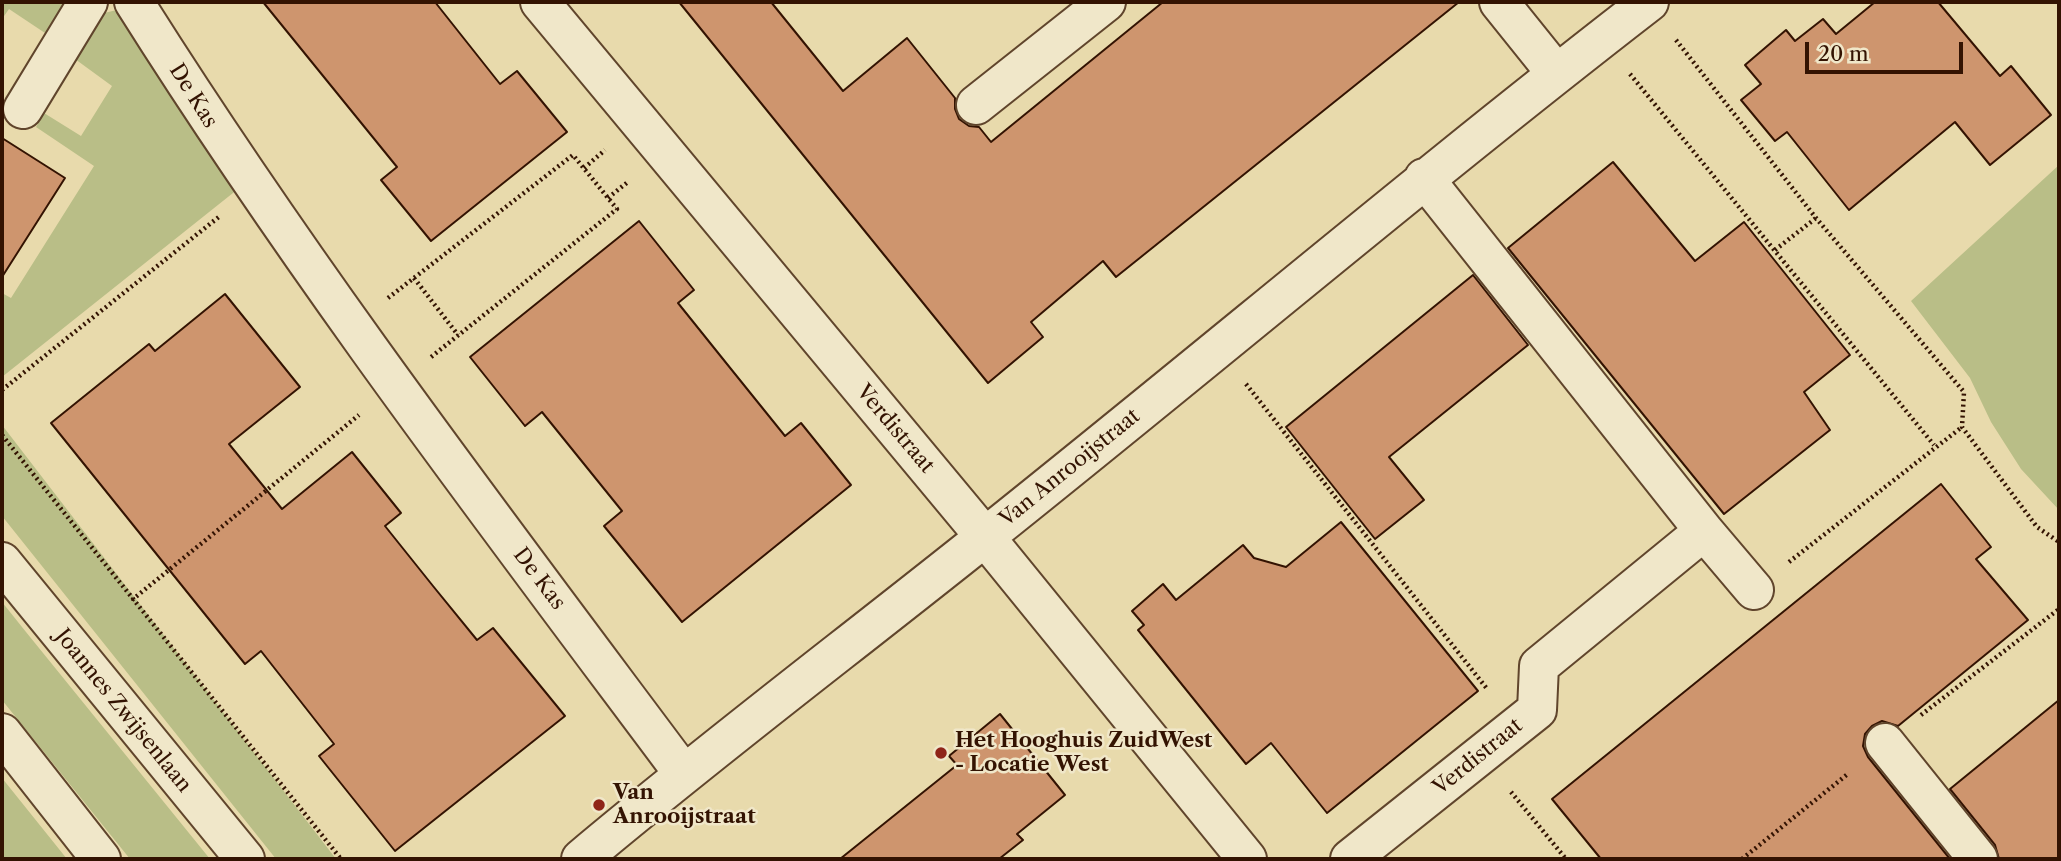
<!DOCTYPE html>
<style>
body{margin:0}
#map{position:relative;width:2061px;height:861px;overflow:hidden;background:#e8daac;font-family:"Libre Caslon Text",serif}
canvas{display:block}
.frame{position:absolute;inset:0;border:4px solid #331302;pointer-events:none}
.scale{position:absolute;left:1805px;top:42px;width:158px;height:32px;box-sizing:border-box;border:4px solid #331302;border-top:0;padding-left:9px;font-size:21px;line-height:24px;white-space:nowrap;color:#331302;-webkit-text-stroke:5px #f0e7c9;paint-order:stroke}
</style>
<div id="map">
<canvas width="2061" height="861"></canvas>
<div class="frame"></div>
<div class="scale">20 m</div>
</div>
<script>
const ctx = document.querySelector('canvas').getContext('2d');
ctx.lineJoin = 'round';
function fillPath(path, color) { ctx.fillStyle = color; ctx.fill(path, 'evenodd'); }
function strokePath(path, color, width, dash) { ctx.strokeStyle = color; ctx.lineWidth = width; ctx.lineCap = dash ? 'butt' : 'round'; ctx.setLineDash(dash || []); ctx.stroke(path); }
function write(font, color, halo, rows, align = 'center') {
  ctx.font = font + ' "Libre Caslon Text",serif'; ctx.lineWidth = 5; ctx.setLineDash([]); ctx.textBaseline = 'middle'; ctx.strokeStyle = halo; ctx.fillStyle = color; for (const [text, x, y, turn = 0] of rows) {
    ctx.save(); ctx.translate(x, y); ctx.rotate((+turn || 0) * Math.PI / 180); ctx.textAlign = isNaN(turn) ? turn : align; if (halo) ctx.strokeText(text, 0, 0); ctx.fillText(text, 0, 0); ctx.restore();
  }
}
const green = new Path2D(`
 M2,2H69L48,35L9,9L2,19Z
 M121,9L238,189L2,377V293L11,298L94,166L36,127L44,113L81,136L112,86L75,59L100,14Z
 M2059,165V510L2021,469L1991,422L1970,378L1911,301Z
 M2,425L336,859H276L2,516Z
 M2,602L26,632L210,859H130L2,700Z
 M2,778L67,859H2Z`);
const building = new Path2D(`
 M263,2H435L500,84L517,71L567,132L431,241L381,180L397,167Z
 M679,2H771L843,91L907,38L955,98V109L959,119L969,126L979,127L991,142L1163,2H1459L1116,277L1103,261L1031,322L1043,337L988,383Z
 M1875,2H1938L2000,76L2011,66L2051,115L1990,165L1955,122L1849,210L1787,132L1775,141L1741,100L1761,84L1745,65L1786,30L1795,41L1823,19L1836,34Z
 M2,138L65,178L2,277Z
 M1613,162L1695,261L1744,222L1850,355L1804,392L1830,430L1724,514L1508,248Z
 M639,221L694,290L678,303L731,369L785,436L801,423L851,485L682,622L604,526L622,511L542,412L525,426L470,357Z
 M1473,275L1528,345L1389,457L1424,500L1375,539L1286,427Z
 M225,294L300,387L229,444L282,509L352,452L401,513L385,526L433,586L477,640L493,628L565,716L395,851L319,756L334,744L261,651L245,664L51,423L149,344L155,351Z
 M1941,484L1991,547L1976,559L2028,620L1898,726L1882,721L1872,726L1865,734L1863,746L1868,757L1950,859H1601L1552,799Z
 M1341,522L1478,691L1327,813L1271,743L1246,764L1138,630L1144,625L1132,611L1163,584L1176,600L1243,545L1254,558L1286,567Z
 M2059,700V859H1999L1995,845L1950,789Z
 M1000,714L1065,795L1017,834L1023,840L999,859H840L957,765L949,756Z`);
const path = new Path2D(`
 M1676,40L1816,218L1964,392L1962,427L2037,527L2059,542
 M1630,74L1934,445
 M584,168L605,150
 M608,198L629,181
 M1775,250L1816,218
 M414,278L458,335
 M388,298L573,155L617,209L431,357
 M1246,384L1488,690
 M2,390L220,216
 M2,435L341,859
 M1789,562L1962,427
 M132,600L359,415
 M1921,715L2059,609
 M1511,792L1566,859
 M1742,859L1849,773`);
const minor = new Path2D(`
 M134,2C302,269 494,520 683,773
 M540,2L985,537L1247,859
 M1499,2L1556,73
 M976,105L1106,2
 M23,109L88,2
 M1704,531L1754,590
 M2,562L245,859
 M2,733L101,859
 M1885,743L1978,859
 M581,859C713,748 850,645 985,537C1207,360 1424,176 1649,2
 M1350,859L1537,710L1539,666L1704,531L1424,178`);
const markers = [
 [941,753,7,"#8f2418"],
 [599,805,7,"#8f2418"]
];
const streetNames = [
 ["De Kas",193,96,58],
 ["Verdistraat",895,429,50],
 ["Van Anrooijstraat",1070,468,-39],
 ["De Kas",539,579,53],
 ["Joannes Zwijsenlaan",123,711,51],
 ["Verdistraat",1478,757,-39]
];
const poiNames = [
 ["Het Hooghuis ZuidWest",955,741],
 ["- Locatie West",955,765],
 ["Van",613,793],
 ["Anrooijstraat",613,817]
];
fillPath(green, '#b9be87');
fillPath(building, '#ce956e');
strokePath(building, '#331302', 2);
strokePath(minor, '#60452c', 42);
strokePath(path, '#331302', 4.5, [2, 3.5]);
strokePath(minor, '#f0e7c9', 38);
for (const [x, y, r, color] of markers) { const dot = new Path2D(); dot.arc(x, y, r, 0, 2 * Math.PI); ctx.fillStyle = color; ctx.fill(dot); strokePath(dot, '#f0e7c9', 2.5); }
write('21px', '#331302', '#f0e7c9', streetNames);
write('bold 21px', '#331302', '#f0e7c9', poiNames, 'left');
</script>
